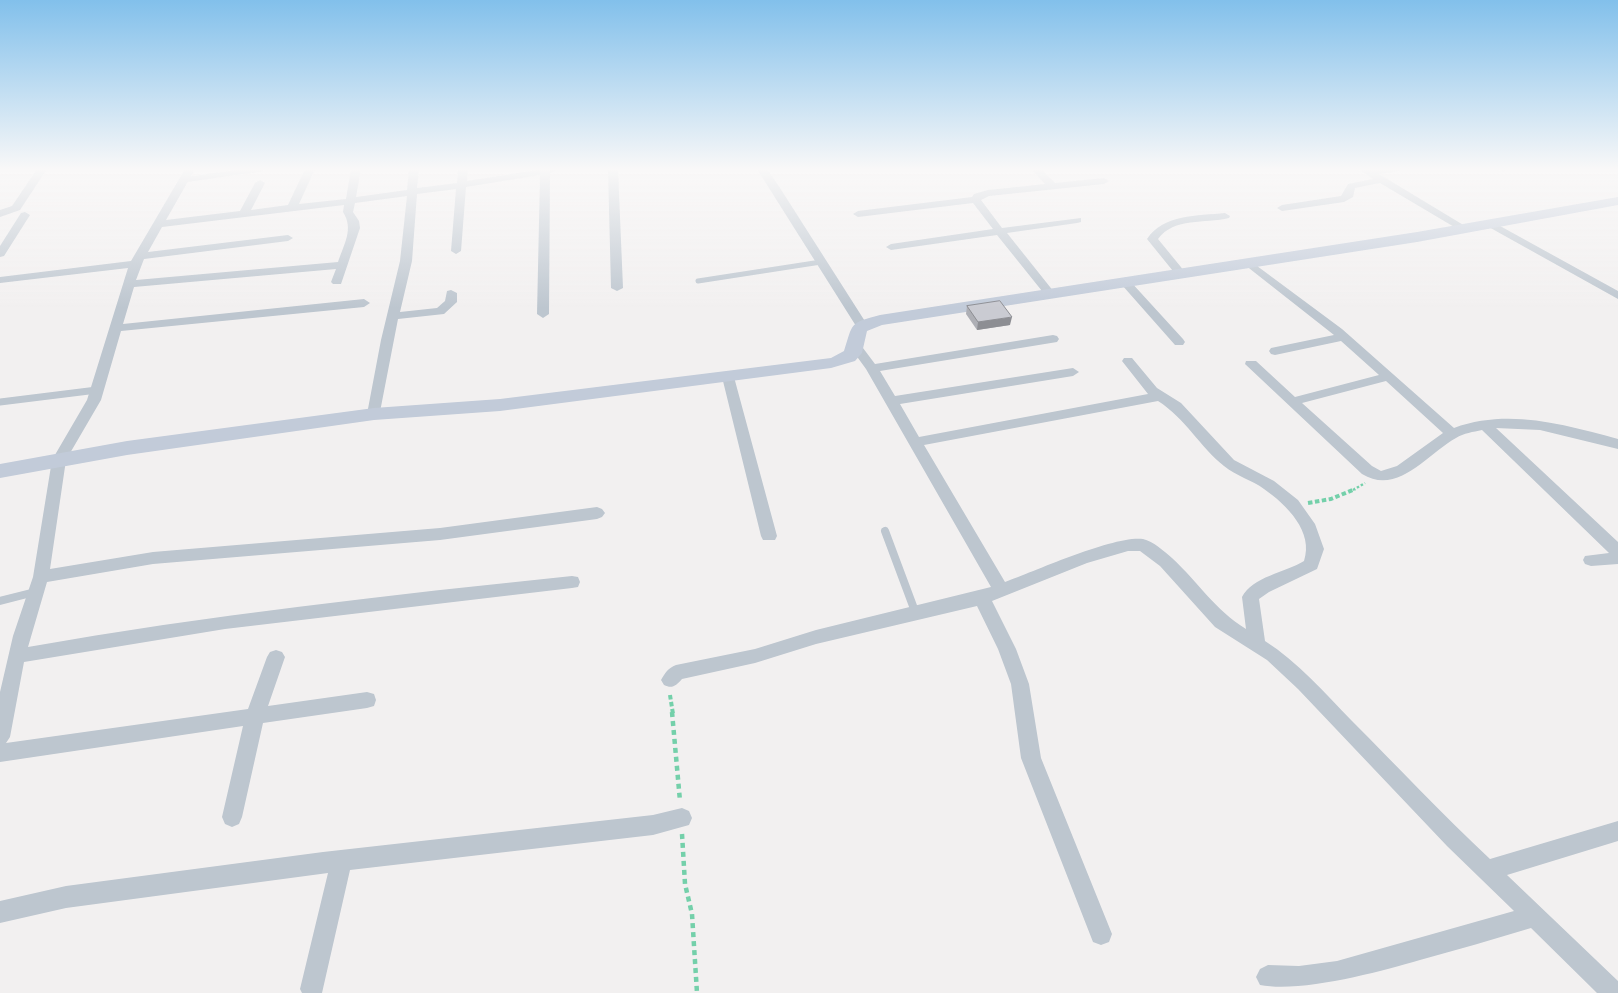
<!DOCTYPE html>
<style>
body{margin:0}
canvas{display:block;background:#f2f0f0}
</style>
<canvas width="1618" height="993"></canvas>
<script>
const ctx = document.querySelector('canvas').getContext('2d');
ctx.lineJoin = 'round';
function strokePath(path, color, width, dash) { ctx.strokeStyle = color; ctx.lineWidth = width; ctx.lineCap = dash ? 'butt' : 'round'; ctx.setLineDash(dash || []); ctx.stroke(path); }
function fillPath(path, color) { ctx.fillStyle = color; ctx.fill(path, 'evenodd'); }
const pathFar2 = new Path2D(`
 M1353,490L1365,483`);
const pathFar1 = new Path2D(`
 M1308,503L1331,499L1355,489
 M670,695L673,714`);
const path = new Path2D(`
 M672,712L680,801
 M682,834L685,884L692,914L697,993`);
const serviceFar2 = new Path2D(`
 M183,180L261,169
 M698,281L821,262`);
const serviceFar1 = new Path2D(`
 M0,402L97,390`);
const service = new Path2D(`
 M885,531L916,614
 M0,601L35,592`);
const minor = new Path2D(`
 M37,169H47L20,210L0,217V210L12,206Z
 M185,169H195L166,220L240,211L255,183L260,180L265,183L251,210L288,205L305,169H315L299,204L346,199L351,169H361L356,197L407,190L409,169H419L417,188L457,183L458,169H468L467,181L543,169H559L550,173L549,314L543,318L537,314L540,175L466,187L461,251L456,254L451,251L456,189L417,194L412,261L400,312L437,308L445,301L447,291L451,290L457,293V302L444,314L398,319L379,417L374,418L367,414L381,340L400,261L407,196L355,203L353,212L359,221L360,228L341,284H333L331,282L336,269L134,287L123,324L364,299L370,303L364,307L121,331L101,400L66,460L50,569L153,552L440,528L597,507L602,509L605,513L602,517L597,519L440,540L153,564L47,582L28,647C208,615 390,595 572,576L578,577L580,582L578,587L572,588L225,629L24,662L10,737L6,743L248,709L267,657L270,652L276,650L282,652L285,657L268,706L367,692L374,694L376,700L374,706L367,708L263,723L242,817L239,824L232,827L225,824L222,817L243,726L0,762V692L13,636L33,577L52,460L87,400L128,268L0,283V277L131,261ZM344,205L343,212C354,229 344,244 338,262L136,280L144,259L288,241L293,238L288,235L148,252L162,227Z
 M608,169H618L623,288L617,291L611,288Z
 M757,169H767L780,188L868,326L866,329L862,330L856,326Z
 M1031,169H1041L1055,183L1104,178L1109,181L1104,184L989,196L981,200L1002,228L1081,218V222L1077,223L1007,233L1054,292V296H1046L997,235L891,250L886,247L891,244L993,229L973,203L858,217L853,214L858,211L972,197L974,194L988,190L1045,184Z
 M1358,169H1401L1399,171L1379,174L1470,229L1465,232L1461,231L1380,183L1355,188L1353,197L1344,202L1282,211L1277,208L1282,205L1341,196L1348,184L1373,179Z
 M1497,169H1508L1503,172Z
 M25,212L30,215L4,256L0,257V246L21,213Z
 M1225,213L1230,216L1229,218C1205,224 1174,217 1158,239L1185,272V276H1177L1147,239C1164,214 1197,216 1225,213Z
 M1491,221L1618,291V299L1487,226V222Z
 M1249,260L1342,329L1454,428C1509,408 1565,425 1618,439V449L1540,430L1496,428L1618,542V564L1591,566L1585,564L1583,560L1585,556L1609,553L1482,430C1473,432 1464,433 1456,438C1427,454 1398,496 1362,474L1245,364L1246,361H1256L1295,397L1379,375L1341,341L1275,355L1271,354L1269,351L1271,348L1334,335L1245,265L1243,263ZM1386,381L1443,433L1397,466L1381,471L1372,466L1302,403Z
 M1126,280L1130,281L1183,339L1185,342L1183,345H1175L1122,285V281Z
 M1053,335L1057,336L1059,339L1057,342L880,371L895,396L1073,368L1079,372L1073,376L900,404L919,437L1148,394L1122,361L1124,358H1132L1157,388L1181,403L1234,460L1274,481L1298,500L1315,524L1324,549L1317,569L1269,592L1259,599L1265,641C1298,662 1325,693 1352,721C1398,767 1442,814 1490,859L1618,821V841L1507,875L1618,981V993H1597L1531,928C1494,939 1457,950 1420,960C1379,972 1301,993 1260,985L1256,977L1260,969L1268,965L1299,966L1337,961L1514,911L1447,846L1298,689L1267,660L1215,627L1160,566L1140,551H1128L1087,563L992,601L1016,649L1029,684L1041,758L1112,934L1109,942L1101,945L1093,942L1021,758L1011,684L998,649L977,606L816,644L755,663L682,679C676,686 672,689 664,685L661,680C665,673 668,668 676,665L755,649L816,630L991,587L866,369L850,347L852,344H860L875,364ZM1158,401C1185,418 1200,447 1224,466C1236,476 1252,480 1264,489C1287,505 1314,532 1304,561C1286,572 1252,577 1242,597L1246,629C1215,610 1198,582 1172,558C1165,552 1153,541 1143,539C1115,535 1035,571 1005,582L924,445Z
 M728,373L734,377L777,536L775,540H763L761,536L722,377Z
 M682,808L689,811L692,818L689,825L653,835L350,870L322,993H302L300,989L328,873L66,908L0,923V901L66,886L323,852L653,815Z`);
const secondary = new Path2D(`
 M1618,197V205L1417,242L882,325L867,331L862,353L855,361L831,368L500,411L374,420L127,455L0,478V464L127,441L374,408L500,399L831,358L844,351C853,323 849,323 880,315L1417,232Z`);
const wall = new Path2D(`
 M967,306L1010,325L977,330L966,314Z`);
const shadedWall = new Path2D(`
 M1012,317L1010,325L977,330L978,322Z`);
const building = new Path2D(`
 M1000,301L1012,317L978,322L967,306Z`);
strokePath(pathFar2, '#74d0aa', 2.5, [2.5, 2]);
strokePath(pathFar1, '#74d0aa', 4, [4.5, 2.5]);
strokePath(path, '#74d0aa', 4.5, [5, 4]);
strokePath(serviceFar2, '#bdc6cf', 5);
strokePath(serviceFar1, '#bdc6cf', 7);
strokePath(service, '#bdc6cf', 8);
fillPath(minor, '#bdc6cf');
fillPath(secondary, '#c2cbd9');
fillPath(wall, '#aeafb5');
fillPath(shadedWall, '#8d8e93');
fillPath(building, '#cacbd2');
strokePath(building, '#8d8e93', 1);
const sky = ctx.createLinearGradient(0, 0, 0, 308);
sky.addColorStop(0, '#82c0eb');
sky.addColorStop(0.55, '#f9f8f8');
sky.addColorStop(1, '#f9f8f800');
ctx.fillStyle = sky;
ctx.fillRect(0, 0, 1618, 308);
</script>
